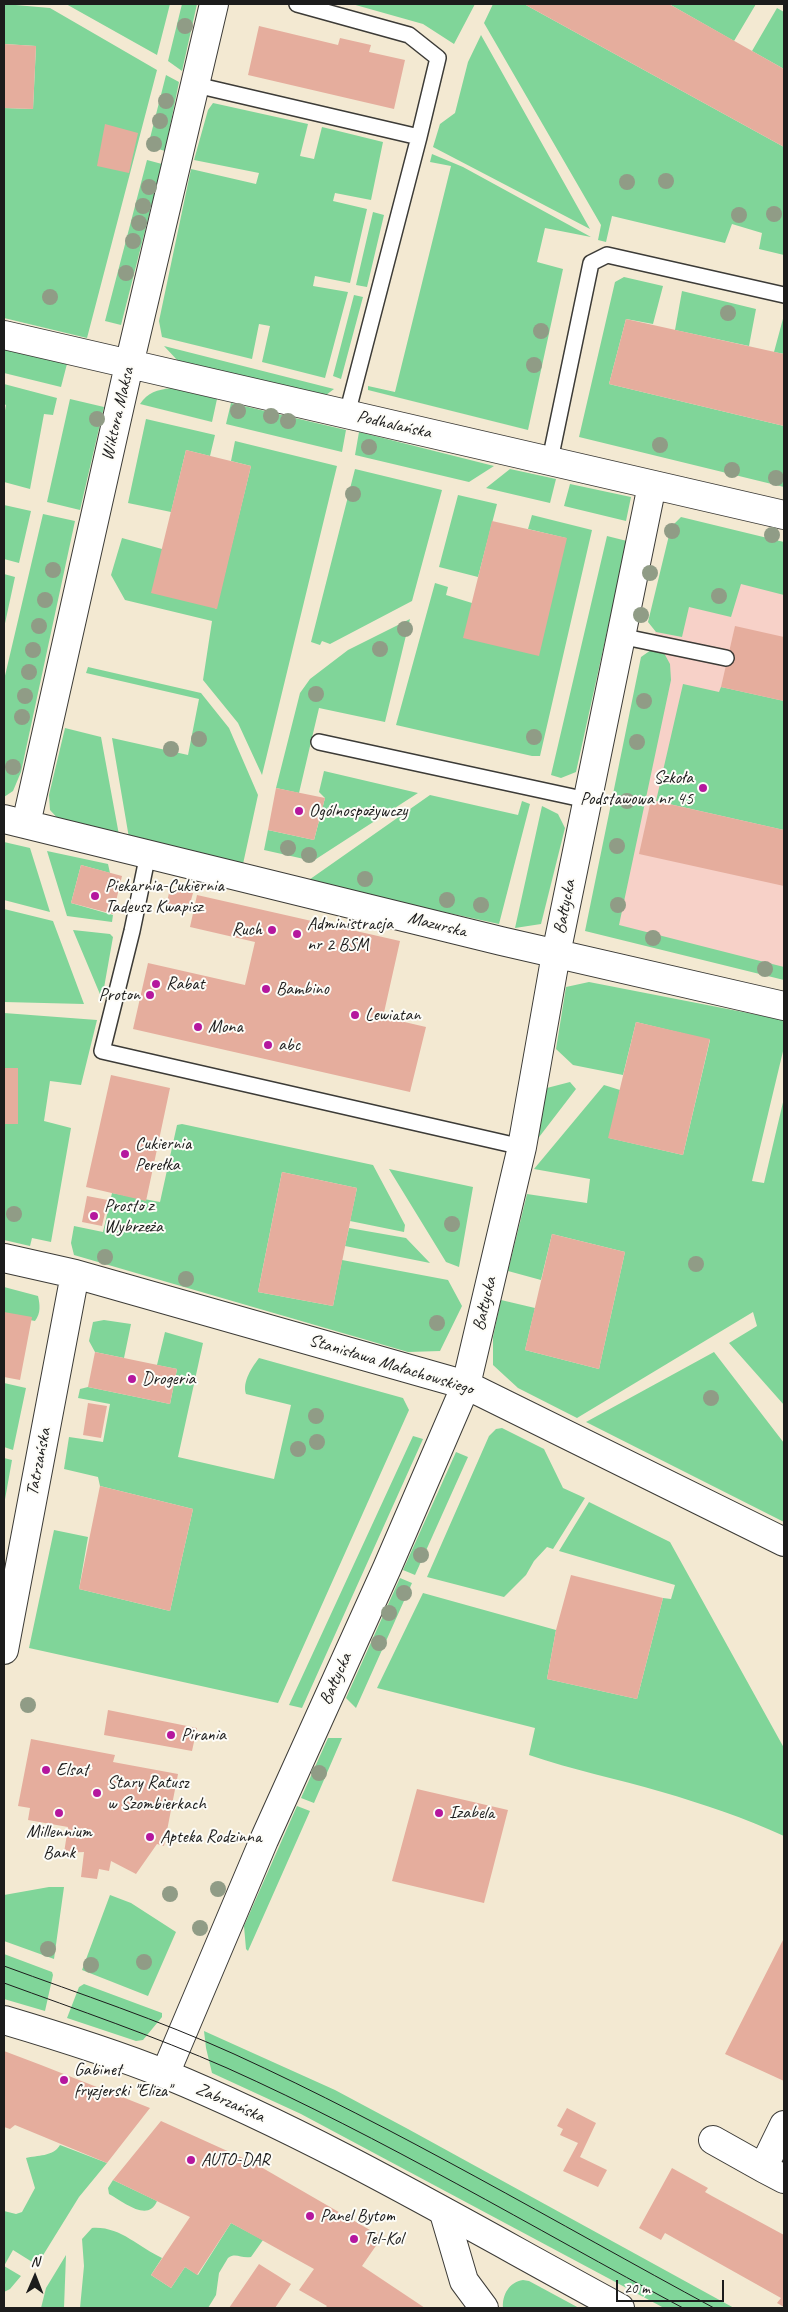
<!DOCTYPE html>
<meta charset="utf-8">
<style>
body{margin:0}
#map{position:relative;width:788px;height:2312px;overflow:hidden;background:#f3e9d2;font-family:Caveat,sans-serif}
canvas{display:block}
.frame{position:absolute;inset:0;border:5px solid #1c1c1c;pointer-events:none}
.north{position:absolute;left:10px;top:2252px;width:50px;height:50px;-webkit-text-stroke:4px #fdfcf7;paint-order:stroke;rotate:1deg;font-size:14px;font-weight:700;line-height:20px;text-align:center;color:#1c1c1c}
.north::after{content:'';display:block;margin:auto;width:18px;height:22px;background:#1c1c1c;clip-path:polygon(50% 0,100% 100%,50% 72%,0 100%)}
.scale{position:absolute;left:616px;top:2280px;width:108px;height:22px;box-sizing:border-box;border:2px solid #1c1c1c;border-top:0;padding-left:6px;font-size:15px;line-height:18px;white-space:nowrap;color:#1c1c1c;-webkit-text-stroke:4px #fdfcf7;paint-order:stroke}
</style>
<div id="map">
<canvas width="788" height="2312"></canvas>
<div class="frame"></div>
<div class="north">N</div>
<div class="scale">20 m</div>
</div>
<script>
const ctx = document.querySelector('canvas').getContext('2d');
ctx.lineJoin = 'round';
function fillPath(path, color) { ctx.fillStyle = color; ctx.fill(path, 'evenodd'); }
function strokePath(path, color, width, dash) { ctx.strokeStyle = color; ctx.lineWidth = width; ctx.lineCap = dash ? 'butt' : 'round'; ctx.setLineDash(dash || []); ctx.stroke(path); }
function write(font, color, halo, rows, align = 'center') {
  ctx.font = font + ' Caveat,sans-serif'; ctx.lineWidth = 4; ctx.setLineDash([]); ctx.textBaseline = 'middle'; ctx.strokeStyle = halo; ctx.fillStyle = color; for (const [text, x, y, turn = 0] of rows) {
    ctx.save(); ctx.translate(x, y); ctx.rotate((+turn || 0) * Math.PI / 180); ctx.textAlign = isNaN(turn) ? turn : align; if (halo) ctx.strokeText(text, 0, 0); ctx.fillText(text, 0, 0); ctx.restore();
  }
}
const built = new Path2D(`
 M682,521L784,544V979L593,927L651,650Z`);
const green = new Path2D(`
 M4,4L50,8L157,70L87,338L4,318V108L33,109L36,46L4,44Z
 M66,4H170L157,55Z
 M182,4H197L182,71L168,61Z
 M352,4H475L454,44L423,24Z
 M493,4H524L784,147V255L759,249L762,233L732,224L725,243L612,216L606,242L598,240L601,225L484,23Z
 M669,4H756L734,41Z
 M777,8L784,12V69L752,51Z
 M481,35L590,229L433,147L440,124L455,113L468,62Z
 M166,75L179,82L165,151L148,146Z
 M213,103L308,124L300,156L314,159L322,127L383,142L371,200L335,193L333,201L367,209L350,283L315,276L313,286L348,292L325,378L262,362L270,326L259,324L252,359L162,337L159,321L191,169L256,184L259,173L194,160L208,110Z
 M432,154L463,167L591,237L545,228L537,262L563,269L528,430L368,390V386L395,392L451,166L430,162Z
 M147,160L162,164L121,325L105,321Z
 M373,212L384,215L367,287L356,285Z
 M624,277L663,286L653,324L626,319L609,384L784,426V487L579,437L615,282Z
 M682,291L756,309L749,346L675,330Z
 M354,295L363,297L341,379L333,376Z
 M784,315V354L774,352Z
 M4,345L68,360L61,387L4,373Z
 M164,346L334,389L326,395L312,396L178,361Z
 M4,384L57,398L53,415L44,414L30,489L4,482V416L6,405L4,404Z
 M171,388L217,399L212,422L140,404C148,392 157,390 171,388Z
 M70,399L104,407L80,510L47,502Z
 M231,403L346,430L342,452L226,424Z
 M146,419L215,435L210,456L186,450L171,512L128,503Z
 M359,432L494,466L469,482L355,455Z
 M235,441L337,466L262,775L238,723L203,680L212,621L125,600L111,575L122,538L162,549L216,609L251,466L231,461Z
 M355,469L442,490L412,601L330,644L322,641L320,645L311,642Z
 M510,469L556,479L550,503L486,488Z
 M570,484L631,497L626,521L564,506Z
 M458,495L497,504L478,577L439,567Z
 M4,505L31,511L19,563L4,559Z
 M43,514L75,521L21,772L13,791L4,797V680Z
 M532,515L592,530L540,756H532L396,725L435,583L448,587L446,595L472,603L566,538L528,529Z
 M681,517L784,542V595L741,584L731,617L689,607L682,637L656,632L648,622L671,527Z
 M607,536L627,541L576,772L561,778L551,775Z
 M4,574L15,577L4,628Z
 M410,619L385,722L319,708L299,793L276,788L300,693L310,679L348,650Z
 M651,650L664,653L670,664L671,680L619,925L784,967V980L585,931L641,657Z
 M88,667L201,693L229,728L258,795L243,864L129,838L112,738L188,755L199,699L86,673Z
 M683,684L719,692L721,687L784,701V830L656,801Z
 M65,728L101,737L119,835L61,822L50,810L49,795Z
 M324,771L418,793L313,861L264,850L268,830L314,840L325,798L319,792Z
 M430,795L518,815L522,801L530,804L499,924L306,882Z
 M542,806L558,814L565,828L541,924L515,928Z
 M4,842L30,848L50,912L4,900Z
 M47,851L108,864L110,873L81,865L71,903L113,915L112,922L67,916Z
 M4,909L53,921L84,1004L4,1002Z
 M73,930L110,934L113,937L102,999Z
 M589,982L784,1020V1047L752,1181L764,1183L784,1098V1405L729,1343L757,1326L753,1312L577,1418L518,1388L493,1365V1337L501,1300L535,1308L525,1350L599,1369L625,1252L552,1234L541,1280L508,1271L527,1194L587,1203L590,1179L534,1169L604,1085L620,1090L609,1138L683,1155L710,1040L636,1022L623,1075L573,1065L556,1049L566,987Z
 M4,1013L97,1020L81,1085L50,1081L44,1121L71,1128L51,1242L32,1238L30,1246L4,1240V1124H18V1068H4Z
 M570,1082L576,1089L533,1145L543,1089Z
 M182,1124L373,1165L405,1225L404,1232L350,1221L357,1188L282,1172L258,1292L333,1306L342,1260L448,1280L462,1306L440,1351L408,1352L74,1255L71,1243L74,1226L103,1232L112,1193L160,1202L177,1125Z
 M389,1169L473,1187L459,1267L446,1262Z
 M349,1228L406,1238L430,1263L345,1246Z
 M4,1287L38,1296C40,1305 41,1313 35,1321L4,1315Z
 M104,1320L131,1324L124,1358L95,1352L89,1341L93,1322Z
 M165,1332L203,1343L178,1457L274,1479L291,1405L246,1394C242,1382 252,1367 259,1358L403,1398L409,1410L278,1703L29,1648L54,1530L88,1537L79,1589L170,1611L193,1509L100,1486L98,1477L64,1469L69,1437L103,1442L110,1404L78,1398L80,1389L88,1387L170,1404L177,1369L157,1365Z
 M714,1352L784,1443V1522L586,1422Z
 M4,1383L26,1388L13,1450L4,1447Z
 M502,1428L544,1449L563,1488L585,1498L553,1549L547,1547L534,1561L526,1575L504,1597L427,1577L489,1436L496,1429Z
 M413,1436L423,1439L302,1708L289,1705Z
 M456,1452L468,1457L415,1575L403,1570Z
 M4,1458L12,1460L4,1505Z
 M589,1502L670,1542L784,1748V1836C745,1818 703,1804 662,1792C618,1779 572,1770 529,1755L535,1728L377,1688L423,1593L556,1630L547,1679L637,1699L663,1598L671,1599L675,1585L559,1551Z
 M400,1578L412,1583L356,1708L346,1698Z
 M328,1738H342L314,1803L301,1798Z
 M297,1806L310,1811L248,1951L246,1949L244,1926Z
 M49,1887H64L54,1959L4,1941V1895Z
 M110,1895L131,1903L176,1932L148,1996L82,1970Z
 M4,1954L52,1972L53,1975L45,2011L4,1999Z
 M84,1984L162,2013V2017L143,2040L136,2041L67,2018L79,1987Z
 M204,2031L335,2090L408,2129L734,2308H664L301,2114L212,2073L206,2048Z
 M60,2145L107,2163L79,2197L37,2265L13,2250L4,2266L21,2276L10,2289L4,2292V2211L16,2214L22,2212L35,2188L26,2158C37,2155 53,2157 60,2145Z
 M113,2180L157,2201C148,2223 124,2202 109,2194L108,2188Z
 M231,2223L263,2240L251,2257C241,2259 236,2252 228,2258L219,2273L216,2295L208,2308H80L84,2266L82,2239L92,2228C120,2226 138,2247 162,2258L151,2275L171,2288L185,2267L198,2275Z
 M66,2255L64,2308H41L46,2288Z
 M523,2280L529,2281L579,2308H503C502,2295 509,2282 523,2280Z`);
const building = new Path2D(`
 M524,4H669L784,69V147Z
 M259,26L338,45L340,38L371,45L369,52L405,60L394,109L248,75Z
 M4,44L36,46L33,109L4,108Z
 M105,124L138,133L129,173L97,166Z
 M626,319L784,354V426L609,384Z
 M186,450L251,466L217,609L151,593Z
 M492,521L567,538L539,656L463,638Z
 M735,626L784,637V701L721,687Z
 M276,788L325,798L314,840L268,830Z
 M651,800L784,830V886L639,854Z
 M81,865L122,876L113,914L71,903Z
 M170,888L193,893L188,911L166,907Z
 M197,895L400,941L383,1017L426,1027L410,1092L133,1029L148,963L245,985L255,942L190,927Z
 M636,1022L710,1039L683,1155L608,1138Z
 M4,1068H18V1124H4Z
 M111,1075L170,1088L146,1201L86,1187Z
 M282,1172L357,1188L333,1306L258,1292Z
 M87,1196L108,1200L102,1226L82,1222Z
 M552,1234L625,1252L599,1369L525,1350Z
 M4,1312L32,1317L20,1380L4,1377Z
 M95,1352L177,1369L170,1404L88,1387Z
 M88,1403L107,1406L101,1438L83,1435Z
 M100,1486L193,1509L170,1611L79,1589Z
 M571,1575L663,1598L637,1699L547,1679L556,1630Z
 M108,1710L197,1728L192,1751L104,1735Z
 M31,1739L115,1755L113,1762L178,1774L164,1846L157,1844L136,1874L111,1861L109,1871L99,1869L97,1879L81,1877L84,1852L64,1853L68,1827L28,1820L30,1808L18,1806Z
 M417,1789L508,1810L484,1903L392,1881Z
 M784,1938V2081L725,2054Z
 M4,2051L41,2065L150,2108L107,2163L15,2125L10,2129L4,2127Z
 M567,2108L596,2123L580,2157L607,2170L598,2187L563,2171L578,2143L560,2135L563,2129L557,2126Z
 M161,2121L254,2163L382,2237L362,2266L425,2308H325L327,2306L299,2290L314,2269L231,2223L197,2275L185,2267L171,2288L151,2275L190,2217L113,2180Z
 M672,2168L708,2188L705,2192L712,2196L784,2235V2307L777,2303L781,2298L665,2233L661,2240L639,2228Z
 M259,2264L291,2284L275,2308H229Z`);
const lane = new Path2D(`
 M196,85L419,137L438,58L409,35L297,4
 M347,414L419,137
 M550,460L591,263L607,255L784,295
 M620,636L726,658
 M319,742L587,800
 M148,854L132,931L102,1051L522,1147`);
const street = new Path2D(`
 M4,335L784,515
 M4,819L501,941L784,1006
 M26,824L129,365L214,4
 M4,1258L75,1274L466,1385L784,1542
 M4,1650L75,1274
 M165,2074L264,1840L387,1568L466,1385L522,1147L556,954L652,485
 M784,2125L763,2168L784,2179
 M713,2140L763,2168
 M444,2213L464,2281L484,2308`);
const secondary = new Path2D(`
 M4,2020C58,2036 113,2053 165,2074C323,2139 470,2227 620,2308`);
const tram = new Path2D(`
 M4,1966C80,1994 159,2020 234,2054C398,2129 555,2222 714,2308
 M4,1983C78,2010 154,2036 227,2068C383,2138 532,2227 683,2308`);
const trees = [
 [185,26],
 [166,101],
 [160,121],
 [154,144],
 [666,181],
 [627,182],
 [149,187],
 [143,206],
 [774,214],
 [739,215],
 [139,223],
 [133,241],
 [126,273],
 [50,297],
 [728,313],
 [541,331],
 [534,365],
 [238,411],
 [271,416],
 [97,419],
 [288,421],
 [660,445],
 [369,447],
 [732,470],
 [776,478],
 [353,494],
 [672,531],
 [772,535],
 [53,570],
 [650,573],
 [719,596],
 [45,600],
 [641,615],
 [39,626],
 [405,629],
 [380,649],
 [33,650],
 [29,672],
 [316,694],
 [25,696],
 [644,701],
 [22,717],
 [534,737],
 [199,739],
 [637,742],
 [171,749],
 [13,767],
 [627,801],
 [617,846],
 [288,848],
 [309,855],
 [365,879],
 [447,900],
 [481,905],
 [618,905],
 [653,938],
 [765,969],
 [14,1214],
 [452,1224],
 [105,1257],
 [696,1264],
 [186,1279],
 [437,1323],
 [711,1398],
 [316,1416],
 [317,1442],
 [298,1449],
 [421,1555],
 [404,1593],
 [389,1613],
 [379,1643],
 [28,1705],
 [319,1773],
 [218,1889],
 [170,1894],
 [200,1928],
 [48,1949],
 [144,1962],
 [91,1965]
];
const markers = [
 [703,788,5,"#b5179e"],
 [299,811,5,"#b5179e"],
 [95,896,5,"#b5179e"],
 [272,930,5,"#b5179e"],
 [297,934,5,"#b5179e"],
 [156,984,5,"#b5179e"],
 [266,989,5,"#b5179e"],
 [150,995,5,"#b5179e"],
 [355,1015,5,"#b5179e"],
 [198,1027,5,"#b5179e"],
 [268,1045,5,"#b5179e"],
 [125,1154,5,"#b5179e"],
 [94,1216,5,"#b5179e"],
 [132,1379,5,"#b5179e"],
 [171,1735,5,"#b5179e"],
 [46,1770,5,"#b5179e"],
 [97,1793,5,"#b5179e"],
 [59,1813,5,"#b5179e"],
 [439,1813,5,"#b5179e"],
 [150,1837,5,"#b5179e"],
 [64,2080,5,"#b5179e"],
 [191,2160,5,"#b5179e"],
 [310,2216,5,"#b5179e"],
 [354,2239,5,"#b5179e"]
];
const streetNames = [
 ["Wiktora Maksa",118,414,-77],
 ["Podhalańska",394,425,13],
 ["Bałtycka",565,907,-79],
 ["Mazurska",437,925,14],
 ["Bałtycka",485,1304,-77],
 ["Stanisława Małachowskiego",391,1365,17],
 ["Tatrzańska",39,1462,-79],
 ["Bałtycka",336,1679,-66],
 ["Zabrzańska",230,2103,24]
];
const poiNames = [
 ["Szkoła",693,778,"right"],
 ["Podstawowa nr 45",693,799,"right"],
 ["Ogólnospożywczy",309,811],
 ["Piekarnia-Cukiernia",105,886],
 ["Tadeusz Kwapisz",105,907],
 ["Administracja",307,924],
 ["nr 2 BSM",307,945],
 ["Ruch",262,930,"right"],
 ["Rabat",166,984],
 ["Bambino",276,989],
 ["Proton",140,995,"right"],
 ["Lewiatan",365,1015],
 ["Mona",208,1027],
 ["abc",278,1045],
 ["Cukiernia",135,1144],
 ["Perełka",135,1165],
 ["Prosto z",104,1206],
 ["Wybrzeża",104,1227],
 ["Drogeria",142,1379],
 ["Pirania",181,1735],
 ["Elsat",56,1770],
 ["Stary Ratusz",107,1783],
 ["w Szombierkach",107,1804],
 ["Izabela",449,1813],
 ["Millennium",59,1832,"center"],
 ["Bank",59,1853,"center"],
 ["Apteka Rodzinna",160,1837],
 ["Gabinet",74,2070],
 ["fryzjerski \"Eliza\"",74,2091],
 ["AUTO-DAR",201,2160],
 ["Panel Bytom",320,2216],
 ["Tel-Kol",364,2239]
];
fillPath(built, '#f7d1c8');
fillPath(green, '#80d599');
fillPath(building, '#e5ad9d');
strokePath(lane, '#3c3b37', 18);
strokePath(street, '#3c3b37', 30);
strokePath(secondary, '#3c3b37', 30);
strokePath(lane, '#fff', 15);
strokePath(street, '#fff', 28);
strokePath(secondary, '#fff', 28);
strokePath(tram, '#1c1c1c', 1);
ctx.fillStyle = '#909c86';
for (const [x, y] of trees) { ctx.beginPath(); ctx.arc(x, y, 8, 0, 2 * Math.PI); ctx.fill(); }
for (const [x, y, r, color] of markers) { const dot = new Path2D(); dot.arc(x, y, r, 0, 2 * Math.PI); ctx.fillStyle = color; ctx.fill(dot); strokePath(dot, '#fdfcf7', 2); }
write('18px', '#1c1c1c', '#fdfcf7', streetNames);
write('18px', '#1c1c1c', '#fdfcf7', poiNames, 'left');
</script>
